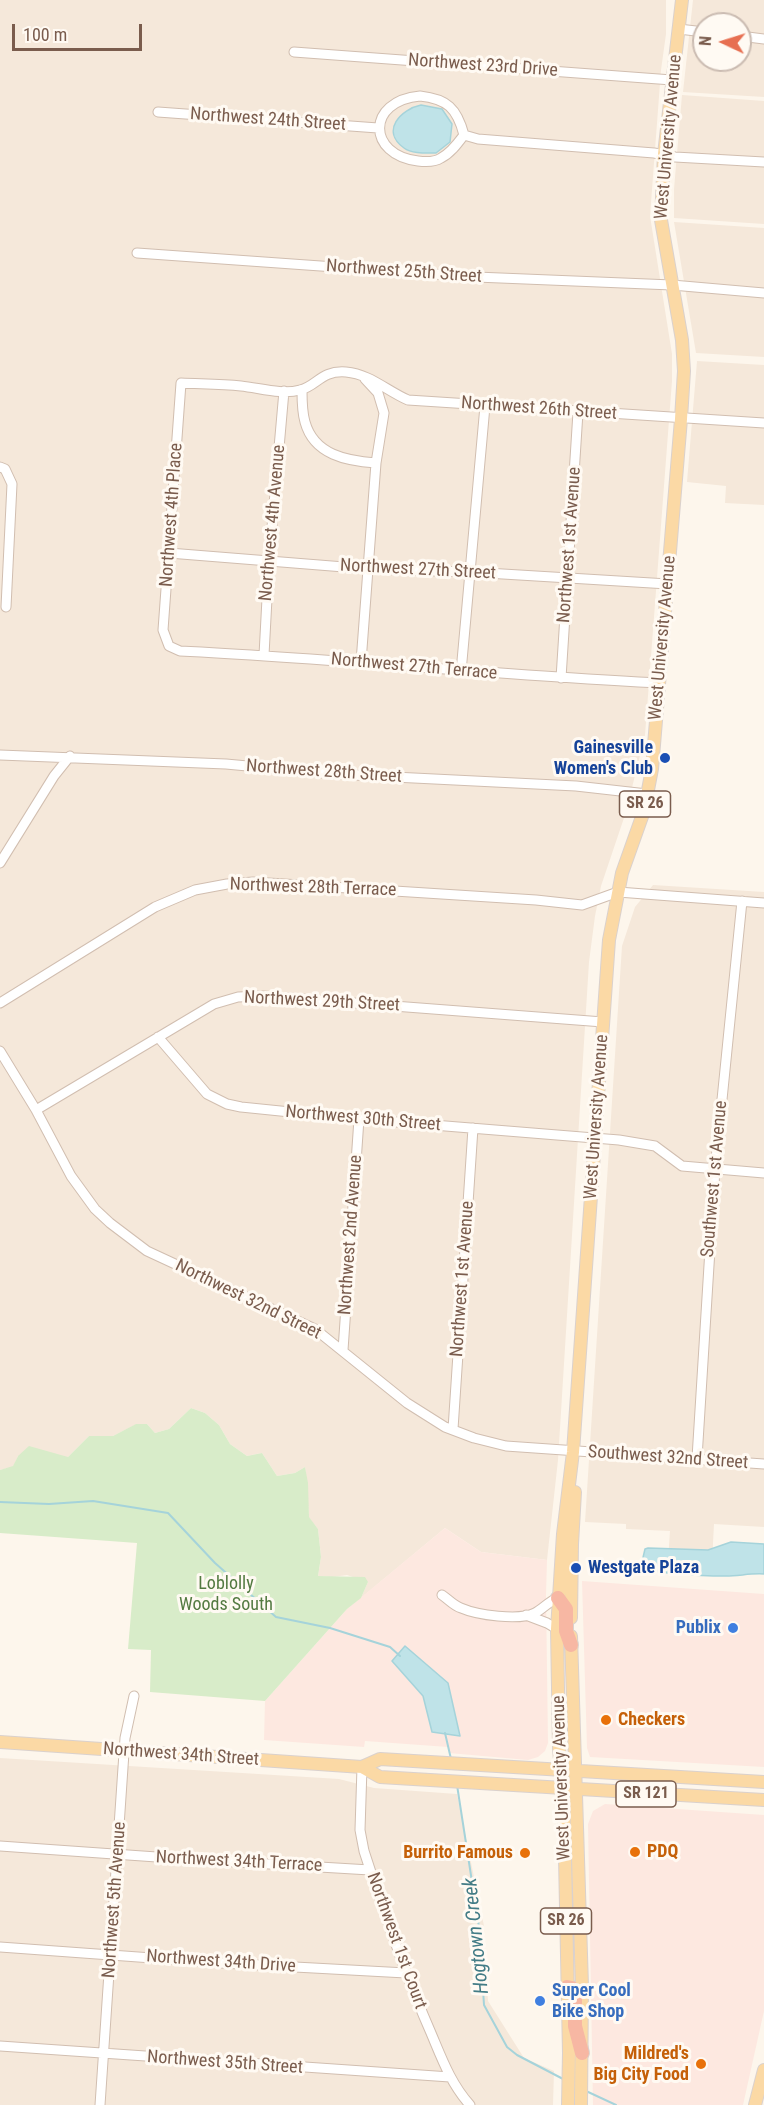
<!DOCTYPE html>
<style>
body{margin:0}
#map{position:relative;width:764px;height:2105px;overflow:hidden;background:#fdf6ec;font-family:"Roboto Condensed",sans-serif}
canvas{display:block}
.north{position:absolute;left:692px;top:12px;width:60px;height:60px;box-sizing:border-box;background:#fffaf3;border:2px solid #cabbb1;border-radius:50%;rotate:274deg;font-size:16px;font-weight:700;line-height:24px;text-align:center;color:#7a5c4d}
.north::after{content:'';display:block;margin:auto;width:21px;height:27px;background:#e76f51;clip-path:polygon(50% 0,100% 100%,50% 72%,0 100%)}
.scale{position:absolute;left:12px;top:24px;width:130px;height:27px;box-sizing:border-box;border:3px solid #7a5c4d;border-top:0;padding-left:8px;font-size:18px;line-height:21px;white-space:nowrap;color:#7a5c4d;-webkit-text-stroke:4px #fffaf3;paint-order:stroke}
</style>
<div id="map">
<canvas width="764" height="2105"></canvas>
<div class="north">N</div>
<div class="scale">100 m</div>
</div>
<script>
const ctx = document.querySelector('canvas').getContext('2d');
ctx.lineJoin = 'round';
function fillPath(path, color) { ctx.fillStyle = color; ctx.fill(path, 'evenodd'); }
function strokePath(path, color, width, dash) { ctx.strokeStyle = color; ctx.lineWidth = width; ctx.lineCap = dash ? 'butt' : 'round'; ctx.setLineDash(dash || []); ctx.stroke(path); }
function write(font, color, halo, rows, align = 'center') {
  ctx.font = font + ' "Roboto Condensed",sans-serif'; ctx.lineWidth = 6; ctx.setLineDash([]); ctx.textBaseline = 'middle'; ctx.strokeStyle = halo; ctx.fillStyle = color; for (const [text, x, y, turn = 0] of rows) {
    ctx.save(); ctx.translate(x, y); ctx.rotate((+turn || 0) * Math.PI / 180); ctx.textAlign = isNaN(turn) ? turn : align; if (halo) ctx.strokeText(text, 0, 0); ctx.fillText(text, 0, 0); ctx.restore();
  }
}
const residential = new Path2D(`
 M0,0H666V34L661,70L650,216L672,354V381L645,735L626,812L601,886L595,916L589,962L558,1460L547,1560L481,1552L445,1528L361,1598L368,1582L347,1575L333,1577L318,1576L321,1557L318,1529L309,1518L305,1467L295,1473L277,1476L262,1453L247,1456L230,1444L219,1425L205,1413L191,1408L169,1429L155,1433L147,1424H137L113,1436H89L68,1457L18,1456L13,1467L0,1470Z
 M693,0H764V97L683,92ZM704,24H740V60H704Z
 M682,95L764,101V224L674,218V189Z
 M674,222L764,228V357L696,353Z
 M697,361L764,365V505L725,503L726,486L687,482Z
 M653,885L764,892V1527L714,1524L712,1563L668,1561L670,1531L626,1529V1524L585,1522L622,946L635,907Z
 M0,1758L339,1779L374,1788L457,1794L484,1926L488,2001L524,2058L554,2071L553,2105H0Z`);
const commercial = new Path2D(`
 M445,1528L481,1552L547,1560L546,1595L548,1743L545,1751L538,1757L528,1760L449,1753L448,1747L365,1741L364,1747L264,1740L265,1701L347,1609Z
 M582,1581L764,1594V1767L590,1757L587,1748Z
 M605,1804L764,1815V2011L743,2105H593L588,1824L593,1811Z`);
const green = new Path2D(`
 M191,1408L205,1413L219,1425L230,1444L247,1456L262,1453L277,1476L295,1473L305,1467L308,1483L309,1517L318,1529L321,1557L318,1576L365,1577L368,1582L361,1598L347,1609L265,1701L150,1692L151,1650L128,1649L137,1543L0,1533V1470L13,1466L18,1456L29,1446L68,1457L89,1436H113L136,1424H147L155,1433L169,1429Z`);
const water = new Path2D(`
 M421,105L442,109L452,124L450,142L436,153C426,153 412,154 404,148C380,131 401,109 421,105Z
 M731,1542L764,1544V1574C751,1573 739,1576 726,1576C699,1576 670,1575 644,1569L641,1566L645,1549L648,1548L708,1550Z
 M405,1646L448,1683L460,1736L432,1732L423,1696L392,1661Z`);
const stream = new Path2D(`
 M0,1502L49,1504L93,1501L168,1513L215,1563L276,1617L330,1628L390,1647L400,1656
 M445,1733L451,1759
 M457,1785L479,1927L484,2005L507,2047L517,2055L565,2080
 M586,2091L616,2105`);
const minor = new Path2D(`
 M679,29L704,32
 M740,36L764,39
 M294,52L672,80
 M420,96C447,99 457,108 464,135C458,143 451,153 441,158C435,162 426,162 418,161C367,155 366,101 420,96Z
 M158,112L378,128
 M464,135L478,139L654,153L675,157L764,162
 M137,253L476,277L672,285L764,293
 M302,390C302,400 302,412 305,422C314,455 347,461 376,463
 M0,467L5,469L12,484L6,607
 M169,553L369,569L470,572L668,584
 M264,655L269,561L284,391
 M361,662L376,463L384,413L378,393L365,379
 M461,672L485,406
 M561,678L578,412
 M660,683C499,675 340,659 180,651L169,646L163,630L181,383C201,384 221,384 241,386C260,388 282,395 300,390C317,386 321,370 346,372C370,374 387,391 408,400L764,423
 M0,755L226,764L333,774L576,786L647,794
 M0,863L54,776L70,756
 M0,1003L155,907L195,890L227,884L253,882L536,900L582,905L618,892L764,903
 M158,1037L207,1094L227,1104L241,1107L359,1119L619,1140L655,1146L682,1166L764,1173
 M0,1051L36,1110L71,1176L95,1209L110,1223L147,1251L315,1329L407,1403L445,1427L474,1438L506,1446L764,1464
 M36,1110L214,1004L238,997L263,996L603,1022
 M343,1350L359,1119
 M453,1429L473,1128
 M697,1458L715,1169L742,901
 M442,1595C448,1599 454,1606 461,1608C477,1615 519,1621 535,1613C543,1609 549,1601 558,1598
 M526,1615L547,1623L557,1629
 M362,1767L360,1830L364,1851C384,1913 405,1974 431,2033C442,2059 451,2084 470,2105
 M0,1846L185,1859L370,1870
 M0,1947L221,1963L406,1973
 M0,2046L450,2077
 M100,2105L125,1738L134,1696`);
const major = new Path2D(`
 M571,1618L572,1544L575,1492
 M571,1636L582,1986L581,2105
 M0,1742L362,1767L380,1759L764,1782
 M362,1767L380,1777L764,1800
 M568,2105L569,2053L564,1809L559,1748L557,1629L563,1534L573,1452L609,940L622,873L644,811L652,769L681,419L684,371L682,340L661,220L664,154L682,0
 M755,2105L764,2070`);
const highway = new Path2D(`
 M558,1598L566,1609V1631L571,1645
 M567,1987L572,1988L575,1995V2026L582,2053`);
const markers = [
 [665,758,6,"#1a4fb4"],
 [576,1568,6,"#1a4fb4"],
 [733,1628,6,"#3f7fe0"],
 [606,1720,6,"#e8710a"],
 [635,1852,6,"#e8710a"],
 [525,1853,6,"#e8710a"],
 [540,2001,6,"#3f7fe0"],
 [701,2064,6,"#e8710a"]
];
const shields = [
 [645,804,51],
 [646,1794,60],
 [566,1921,51]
];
const shieldNames = [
 ["SR 26",645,804],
 ["SR 121",646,1794],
 ["SR 26",566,1921]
];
const streetNames = [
 ["Northwest 23rd Drive",483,66,4],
 ["Northwest 24th Street",268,120,4],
 ["West University Avenue",669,137,-85],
 ["Northwest 25th Street",404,272,4],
 ["Northwest 26th Street",539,409,4],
 ["Northwest 4th Place",172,515,-86],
 ["Northwest 4th Avenue",273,523,-85],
 ["Northwest 1st Avenue",570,545,-86],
 ["Northwest 27th Street",418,570,3],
 ["West University Avenue",663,638,-85],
 ["Northwest 27th Terrace",414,667,5],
 ["Northwest 28th Street",324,772,4],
 ["Northwest 28th Terrace",313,888,2],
 ["Northwest 29th Street",322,1002,3],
 ["West University Avenue",597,1117,-86],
 ["Northwest 30th Street",363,1119,5],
 ["Southwest 1st Avenue",715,1179,-85],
 ["Northwest 2nd Avenue",351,1235,-86],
 ["Northwest 1st Avenue",463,1279,-86],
 ["Northwest 32nd Street",248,1300,26],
 ["Southwest 32nd Street",668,1458,4],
 ["Northwest 34th Street",181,1755,4],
 ["West University Avenue",562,1778,-92],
 ["Northwest 34th Terrace",239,1862,3],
 ["Northwest 5th Avenue",115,1900,-86],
 ["Northwest 1st Court",396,1941,70],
 ["Northwest 34th Drive",221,1962,4],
 ["Northwest 35th Street",225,2063,4]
];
const transitNames = [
 ["Gainesville",653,748],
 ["Women's Club",653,769],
 ["Westgate Plaza",588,1568,"left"]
];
const parkNames = [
 ["Loblolly",226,1584],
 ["Woods South",226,1605]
];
const shopNames = [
 ["Publix",721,1628],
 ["Super Cool",552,1991,"left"],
 ["Bike Shop",552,2012,"left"]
];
const foodNames = [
 ["Checkers",618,1720],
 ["PDQ",647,1852],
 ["Burrito Famous",513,1853,"right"],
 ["Mildred's",689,2054,"right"],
 ["Big City Food",689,2075,"right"]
];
const waterNames = [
 ["Hogtown Creek",477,1936,-96]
];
fillPath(residential, '#f5e8da');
fillPath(commercial, '#fde8e0');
fillPath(green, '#d8ecc9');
fillPath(water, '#bfe3e8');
strokePath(water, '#a5d3da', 1.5);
strokePath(stream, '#a5d3da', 2);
strokePath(minor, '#d1beb0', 11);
strokePath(major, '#dad1cd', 14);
strokePath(highway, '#dad1cd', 16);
strokePath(minor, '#fff', 9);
strokePath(major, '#fbd9a5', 12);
strokePath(highway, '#f7b7a3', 14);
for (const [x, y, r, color] of markers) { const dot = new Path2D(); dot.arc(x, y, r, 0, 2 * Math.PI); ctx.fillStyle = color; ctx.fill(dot); strokePath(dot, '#fffaf3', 2); }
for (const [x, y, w] of shields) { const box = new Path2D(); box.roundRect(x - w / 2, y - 13, w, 26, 4.5); ctx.fillStyle = '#fffaf3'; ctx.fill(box); strokePath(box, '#7a5c4d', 1.5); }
write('bold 16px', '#7a5c4d', null, shieldNames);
write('18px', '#7a5c4d', '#fffaf3', streetNames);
write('bold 18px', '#164399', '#fffaf3', transitNames, 'right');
write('18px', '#537a41', '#fffaf3', parkNames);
write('bold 18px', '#366cbe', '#fffaf3', shopNames, 'right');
write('bold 18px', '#c56008', '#fffaf3', foodNames, 'left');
write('italic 20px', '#437c86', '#fffaf3', waterNames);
</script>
